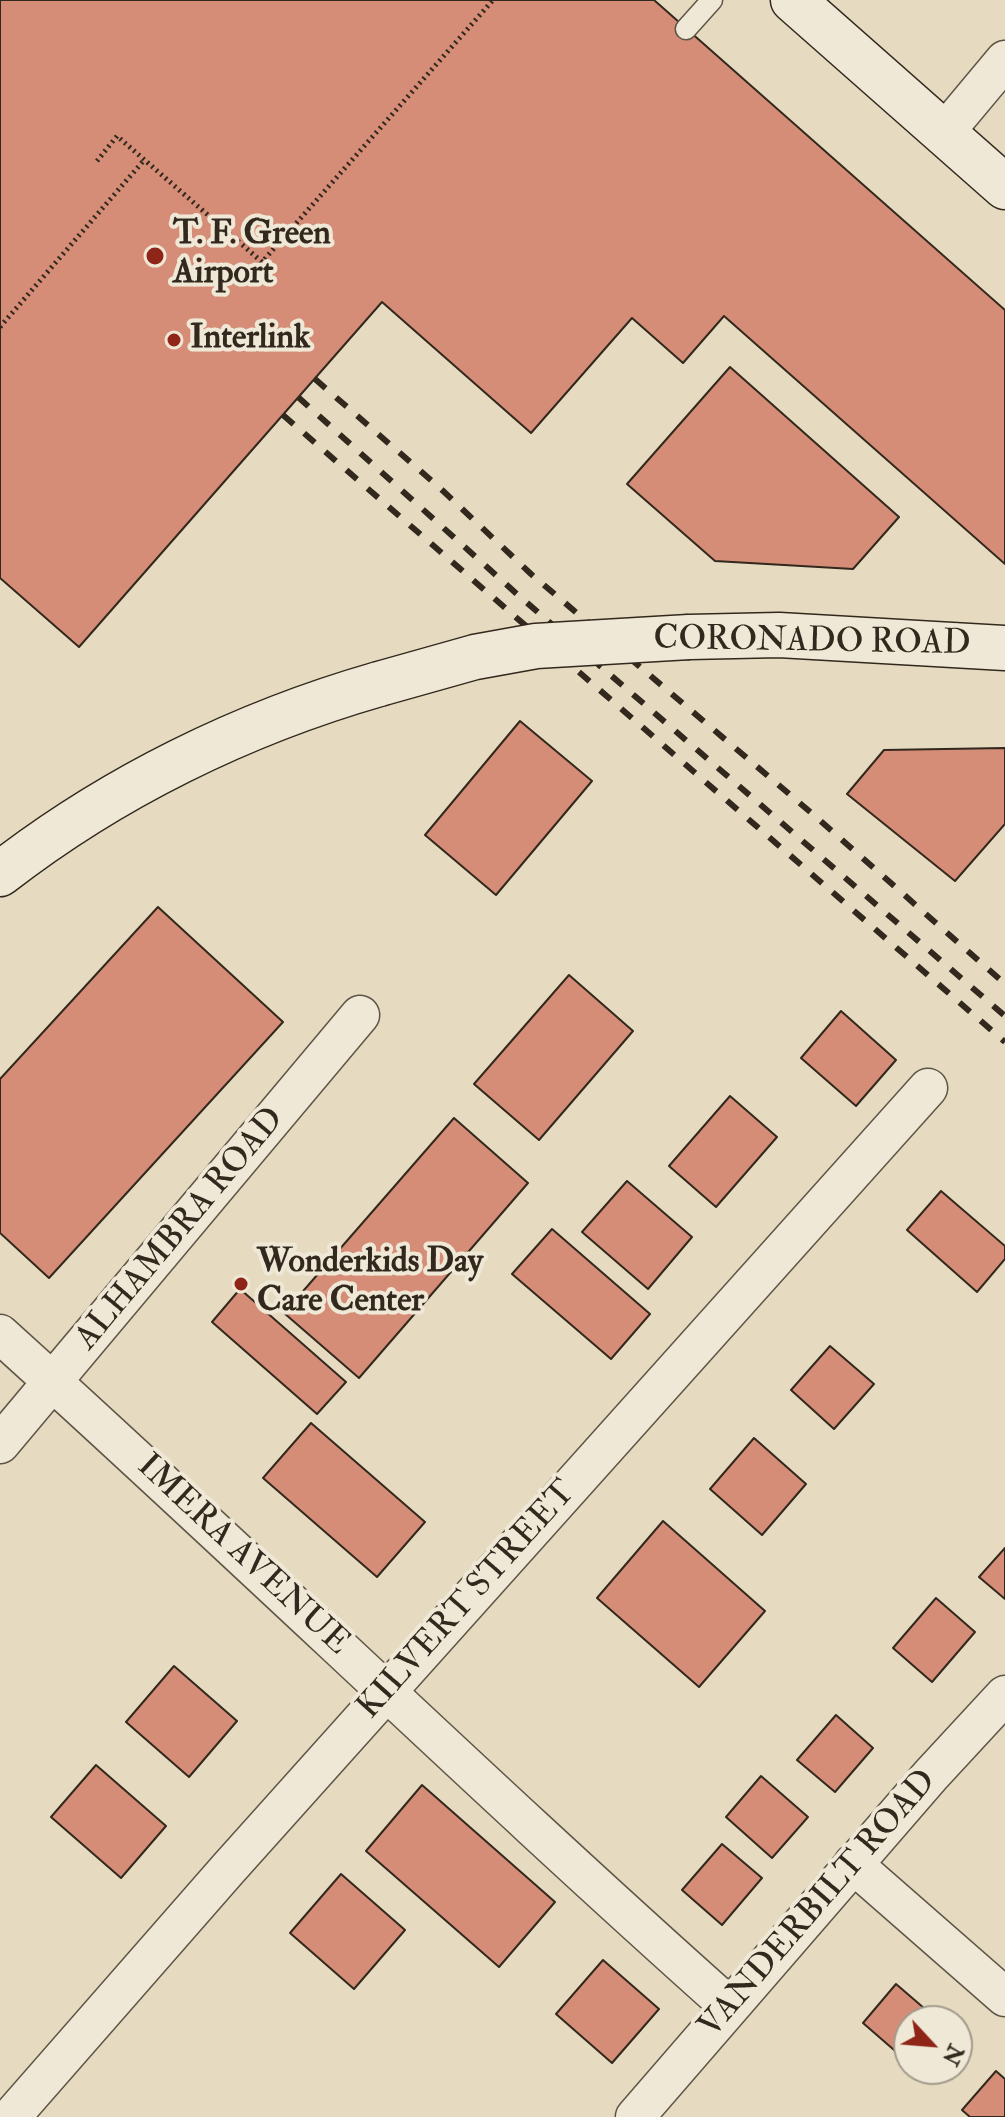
<!DOCTYPE html>
<style>
body{margin:0}
#map{position:relative;width:1005px;height:2117px;overflow:hidden;background:#e6dbc0;font-family:"IM FELL Double Pica",serif}
canvas{display:block}
.north{position:absolute;left:893px;top:2005px;width:80px;height:80px;box-sizing:border-box;background:#efe8d6;border:2px solid #a39b8c;border-radius:50%;rotate:116deg;font-size:22px;font-weight:700;line-height:32px;text-align:center;color:#32281d}
.north::after{content:'';display:block;margin:auto;width:28px;height:36px;background:#8f2418;clip-path:polygon(50% 0,100% 100%,50% 72%,0 100%)}
</style>
<div id="map">
<canvas width="1005" height="2117"></canvas>
<div class="north">N</div>
</div>
<script>
const ctx = document.querySelector('canvas').getContext('2d');
ctx.lineJoin = 'round';
function fillPath(path, color) { ctx.fillStyle = color; ctx.fill(path, 'evenodd'); }
function strokePath(path, color, width, dash) { ctx.strokeStyle = color; ctx.lineWidth = width; ctx.lineCap = dash ? 'butt' : 'round'; ctx.setLineDash(dash || []); ctx.stroke(path); }
function write(font, color, halo, rows, align = 'center') {
  ctx.font = font + ' "IM FELL Double Pica",serif'; ctx.lineWidth = 8; ctx.setLineDash([]); ctx.textBaseline = 'middle'; ctx.strokeStyle = halo; ctx.fillStyle = color; for (const [text, x, y, turn = 0] of rows) {
    ctx.save(); ctx.translate(x, y); ctx.rotate((+turn || 0) * Math.PI / 180); ctx.textAlign = isNaN(turn) ? turn : align; if (halo) ctx.strokeText(text, 0, 0); ctx.fillText(text, 0, 0); ctx.restore();
  }
}
const building = new Path2D(`
 M0,0H654L1005,310V564L724,316L683,363L632,318L531,433L382,302L79,647L0,578Z
 M730,367L899,517L853,569L715,561L627,484Z
 M520,721L592,781L496,895L425,835Z
 M1005,748V824L955,881L847,794L884,750Z
 M158,907L283,1022L49,1278L0,1233V1079Z
 M569,975L633,1031L539,1140L474,1084Z
 M841,1011L896,1060L856,1106L801,1058Z
 M730,1096L777,1137L716,1207L669,1166Z
 M454,1118L528,1183L359,1378L284,1313Z
 M627,1181L692,1237L648,1289L582,1232Z
 M941,1191L1005,1246V1259L977,1292L907,1230Z
 M552,1229L650,1314L611,1359L512,1274Z
 M240,1289L346,1382L317,1414L212,1322Z
 M830,1346L874,1384L834,1429L791,1390Z
 M311,1423L425,1522L377,1577L263,1478Z
 M754,1438L806,1484L762,1535L710,1489Z
 M663,1521L765,1611L699,1687L597,1598Z
 M1005,1548V1599L979,1577Z
 M936,1598L975,1632L932,1682L893,1648Z
 M174,1666L237,1721L189,1777L126,1722Z
 M836,1715L873,1748L835,1792L797,1760Z
 M96,1765L166,1826L121,1878L51,1817Z
 M761,1776L808,1817L772,1858L726,1817Z
 M422,1785L555,1902L499,1967L366,1851Z
 M722,1844L762,1878L722,1925L682,1890Z
 M341,1874L405,1930L354,1989L290,1933Z
 M603,1960L659,2009L612,2063L556,2014Z
 M896,1984L939,2021H909V2063L863,2023Z
 M996,2071L1005,2079V2117H970L962,2110Z`);
const path = new Path2D(`
 M97,161L117,136L262,262L493,0
 M0,327L145,159`);
const lane = new Path2D(`
 M686,29L712,0`);
const street = new Path2D(`
 M944,133L1005,60
 M0,1334C246,1556 483,1787 730,2007
 M0,1444L360,1015
 M853,1864L1005,1997
 M11,2117L228,1869L928,1088
 M635,2117L931,1775L1005,1695`);
const secondary = new Path2D(`
 M793,0L1005,187
 M689,637L779,635L1005,648
 M0,874C112,787 243,723 379,684`);
const rail = new Path2D(`
 M315,379L440,488L531,574L815,816L1005,984
 M298,397L518,595L1005,1016
 M283,415L1005,1042`);
const secondaryBridge = new Path2D(`
 M379,684L475,657L536,646L689,637`);
const markers = [
 [155,256,10,"#8f2418"],
 [174,340,8,"#8f2418"],
 [241,1284,8,"#8f2418"]
];
const poiNames = [
 ["T. F. Green",173,236],
 ["Airport",173,275],
 ["Interlink",190,340],
 ["Wonderkids Day",257,1264],
 ["Care Center",257,1303]
];
const streetNames = [
 ["CORONADO ROAD",812,643,1],
 ["ALHAMBRA ROAD",181,1230,-50],
 ["IMERA AVENUE",242,1556,43],
 ["KILVERT STREET",468,1601,-48],
 ["VANDERBILT ROAD",819,1905,-49]
];
fillPath(building, '#d68d78');
strokePath(building, '#32281d', 2);
strokePath(lane, '#5f5546', 23);
strokePath(street, '#5f5546', 41);
strokePath(secondary, '#32281d', 47);
strokePath(path, '#32281d', 5, [2, 4]);
strokePath(lane, '#efe8d6', 20);
strokePath(street, '#efe8d6', 38);
strokePath(secondary, '#efe8d6', 44);
strokePath(rail, '#32281d', 6, [14, 14]);
strokePath(secondaryBridge, '#32281d', 47, []);
strokePath(secondaryBridge, '#efe8d6', 44);
for (const [x, y, r, color] of markers) { const dot = new Path2D(); dot.arc(x, y, r, 0, 2 * Math.PI); ctx.fillStyle = color; ctx.fill(dot); strokePath(dot, '#efe8d6', 3); }
write('bold 34px', '#32281d', '#efe8d6', poiNames, 'left');
write('34px', '#32281d', '#efe8d6', streetNames);
</script>
